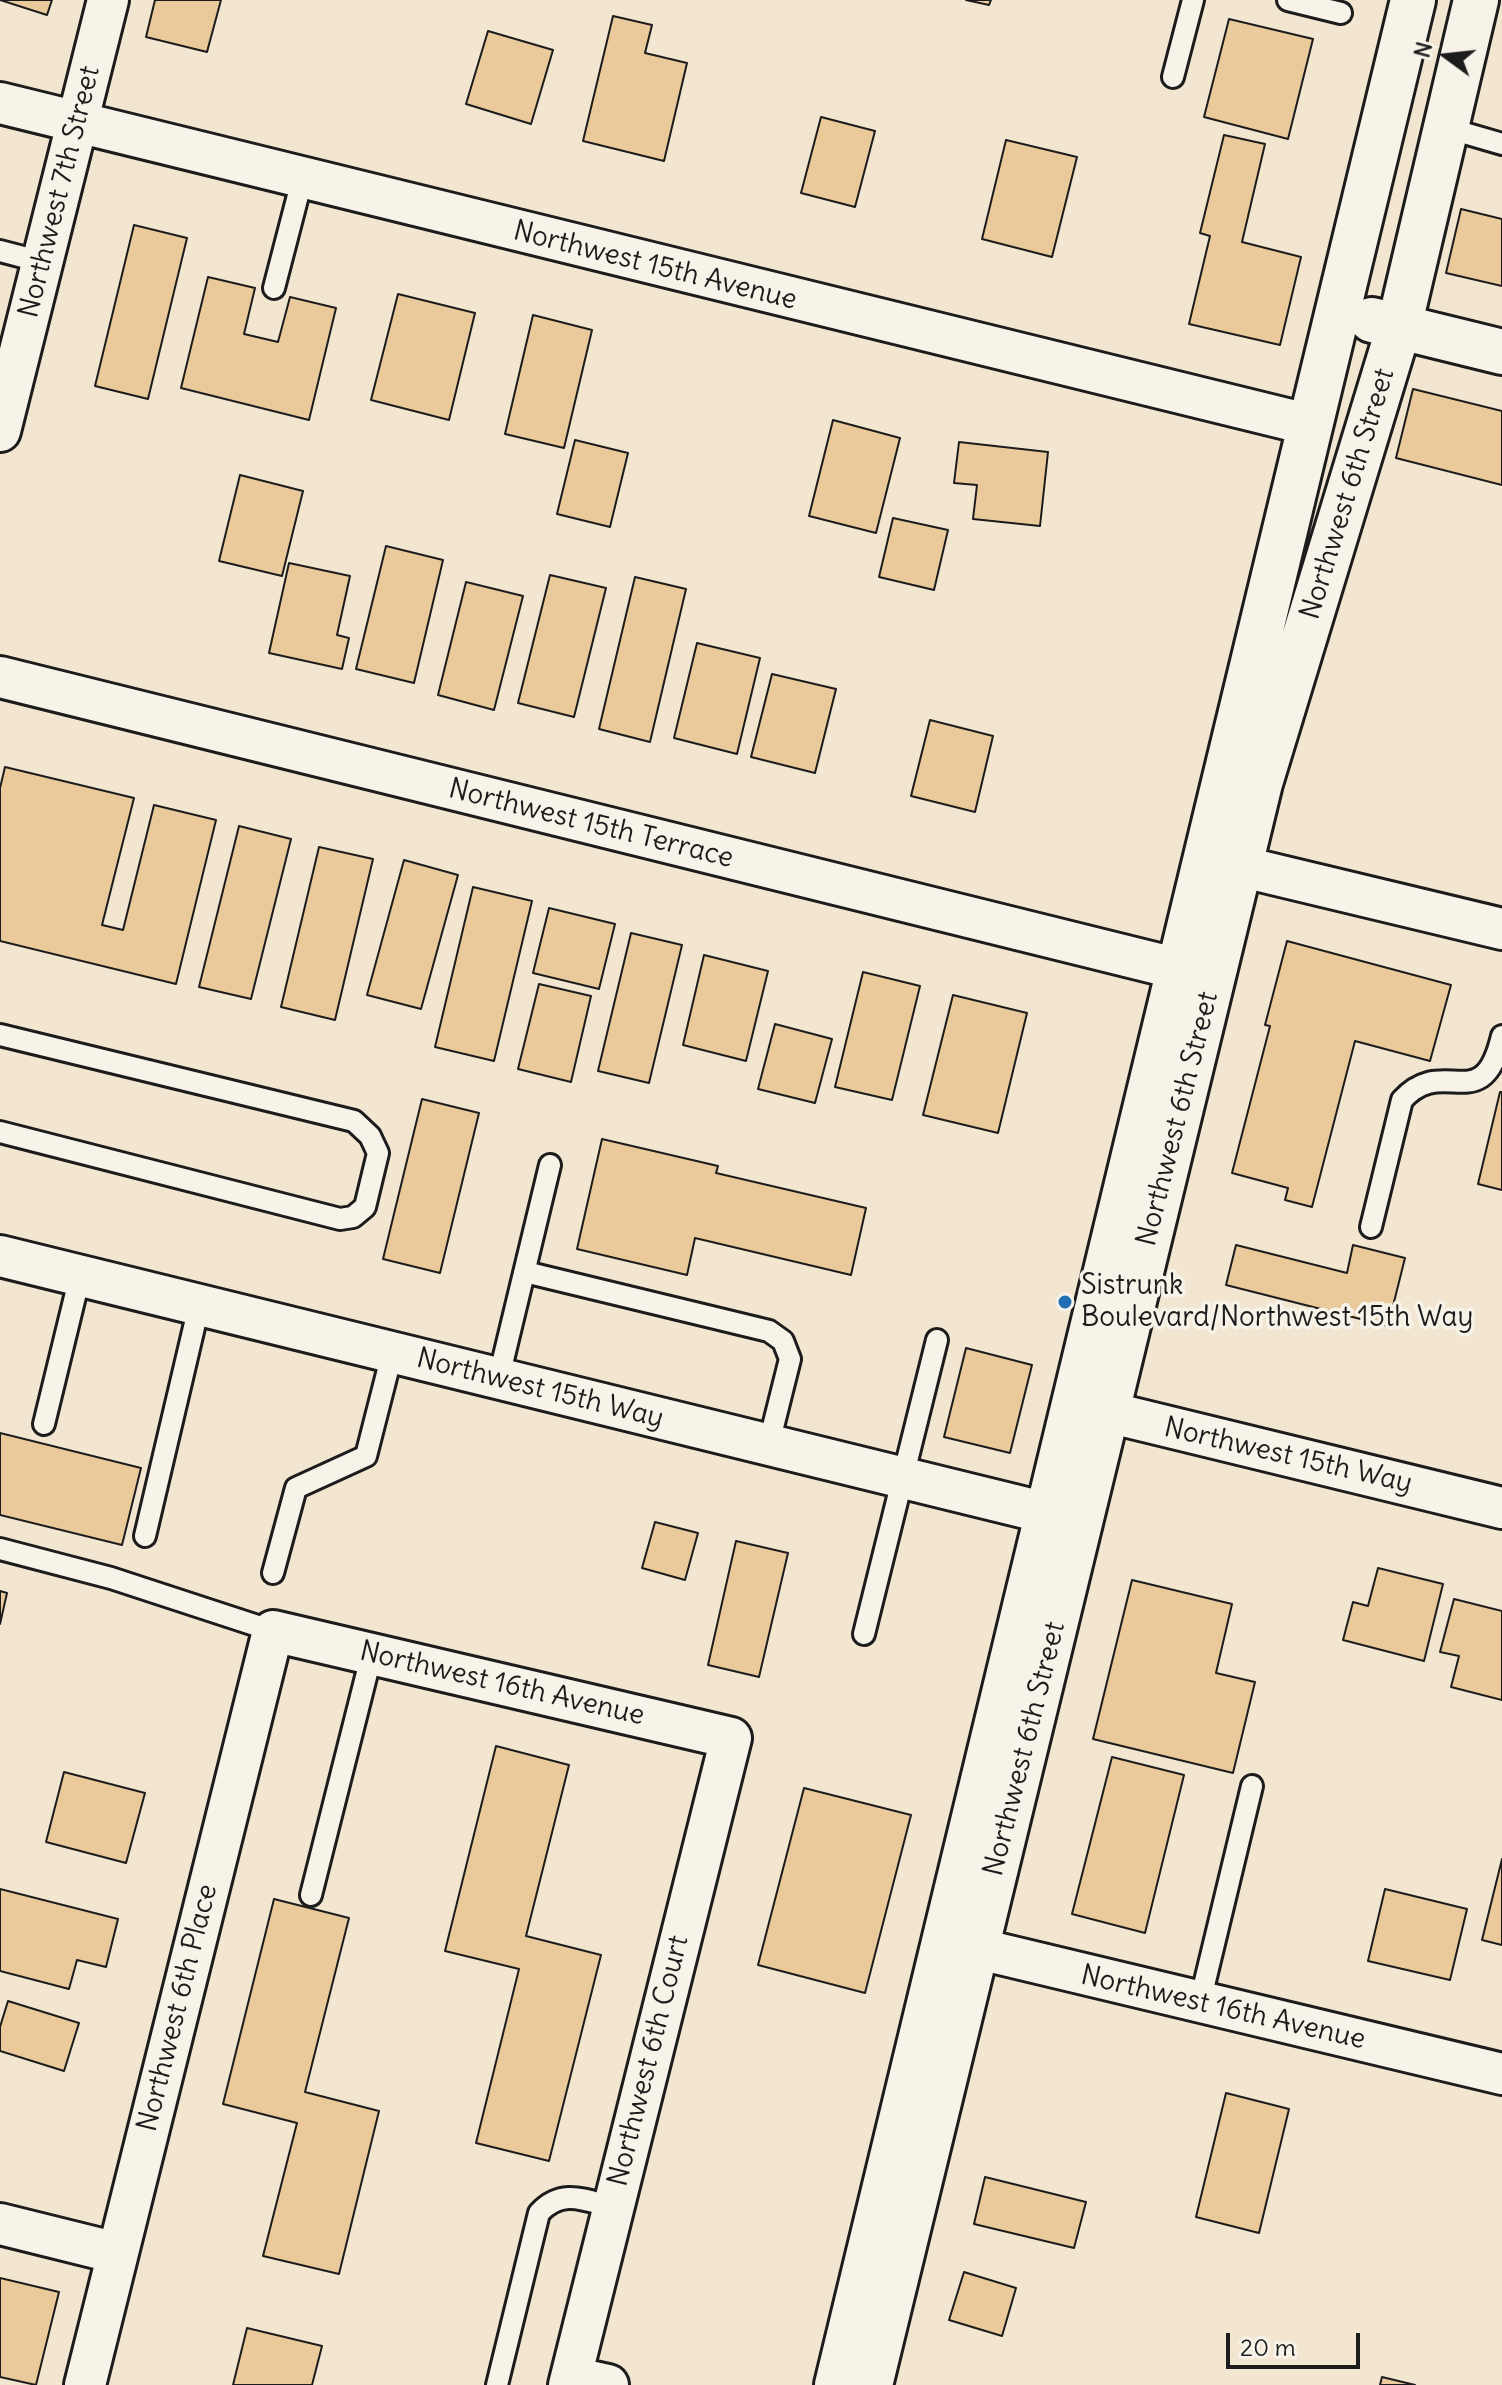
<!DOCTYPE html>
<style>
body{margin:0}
#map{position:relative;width:1502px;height:2385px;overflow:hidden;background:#f3e6d1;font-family:Delius,sans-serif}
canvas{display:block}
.north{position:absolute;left:1406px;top:16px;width:80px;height:80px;-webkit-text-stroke:6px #f7f3e8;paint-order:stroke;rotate:285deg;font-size:22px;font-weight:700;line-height:32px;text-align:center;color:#1c1c1c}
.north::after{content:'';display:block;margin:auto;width:28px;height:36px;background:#1c1c1c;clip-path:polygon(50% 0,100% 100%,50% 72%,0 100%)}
.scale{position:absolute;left:1226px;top:2333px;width:134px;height:36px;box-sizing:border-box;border:4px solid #1c1c1c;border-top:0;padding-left:10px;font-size:24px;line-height:28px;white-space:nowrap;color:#1c1c1c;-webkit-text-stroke:6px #f7f3e8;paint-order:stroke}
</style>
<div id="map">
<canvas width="1502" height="2385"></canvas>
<div class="north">N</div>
<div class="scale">20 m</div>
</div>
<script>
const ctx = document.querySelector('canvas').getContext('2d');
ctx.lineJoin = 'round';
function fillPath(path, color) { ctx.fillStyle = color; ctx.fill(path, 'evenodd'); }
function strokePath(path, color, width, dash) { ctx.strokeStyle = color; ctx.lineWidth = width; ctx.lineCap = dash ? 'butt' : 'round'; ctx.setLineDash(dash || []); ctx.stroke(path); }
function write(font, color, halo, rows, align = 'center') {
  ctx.font = font + ' Delius,sans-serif'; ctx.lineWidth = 7; ctx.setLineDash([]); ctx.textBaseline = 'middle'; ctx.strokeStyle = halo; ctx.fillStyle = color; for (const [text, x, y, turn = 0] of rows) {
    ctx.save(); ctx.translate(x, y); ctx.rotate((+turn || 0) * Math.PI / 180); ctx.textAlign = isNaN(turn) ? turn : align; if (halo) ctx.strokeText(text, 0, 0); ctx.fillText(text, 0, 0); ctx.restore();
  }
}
const building = new Path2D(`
 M0,0H52L47,15Z
 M155,0H221L207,52L146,37Z
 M966,0H991L989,5Z
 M613,16L652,25L645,53L687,63L664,161L583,141Z
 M1229,19L1313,39L1288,139L1204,117Z
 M488,31L553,50L531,124L466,104Z
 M821,117L875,131L855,207L801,193Z
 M1224,135L1265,144L1242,242L1301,257L1280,345L1189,324L1210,236L1200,233Z
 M1006,140L1077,157L1052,257L982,239Z
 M1461,209L1502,219V286L1446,273Z
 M134,225L187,238L148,399L95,386Z
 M208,277L255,288L244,334L278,342L290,297L336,308L309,420L181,388Z
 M398,294L475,313L449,420L371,400Z
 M533,315L592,330L564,448L505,434Z
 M1413,389L1502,411V485L1396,458Z
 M833,420L900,438L876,533L809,516Z
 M575,440L628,453L610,527L557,514Z
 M959,442L1048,452L1040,526L973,519L977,485L954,483Z
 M240,475L303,491L282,576L219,561Z
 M893,518L948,530L934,590L879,577Z
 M386,546L443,560L414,683L356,669Z
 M289,563L350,576L337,635L349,638L342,669L269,653Z
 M550,575L606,588L574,717L518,703Z
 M635,577L686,589L650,742L599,729Z
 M466,582L523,596L494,710L438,695Z
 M697,643L760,658L737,754L674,738Z
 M772,674L836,689L815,773L751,757Z
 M930,720L993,736L975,812L911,796Z
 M5,767L134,798L102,925L123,930L154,805L216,820L176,984L0,941V788Z
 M239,826L291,839L251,999L199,987Z
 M319,847L373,859L335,1020L281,1007Z
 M404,860L458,875L421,1009L367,995Z
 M473,887L532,901L494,1061L435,1047Z
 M549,908L615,924L599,989L533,973Z
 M631,933L682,945L649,1083L598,1071Z
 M1287,941L1451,985L1430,1061L1355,1041L1312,1207L1285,1200L1288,1188L1232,1173L1270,1026L1265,1025Z
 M704,955L768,971L746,1061L683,1045Z
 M863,972L920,986L892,1100L835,1087Z
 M539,984L591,996L571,1082L518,1069Z
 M953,995L1027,1013L998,1133L923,1115Z
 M775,1024L832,1039L815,1103L758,1089Z
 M1500,1092H1502V1190L1478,1184Z
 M422,1099L479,1113L440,1273L383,1259Z
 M602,1139L718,1166L716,1173L866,1208L851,1275L695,1238L687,1275L577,1249Z
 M1236,1245L1347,1273L1353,1245L1405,1258L1388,1326L1226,1285Z
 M966,1348L1032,1365L1010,1453L944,1437Z
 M0,1433L141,1468L122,1545L0,1515Z
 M655,1522L698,1533L685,1580L642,1568Z
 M736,1541L788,1553L759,1677L708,1665Z
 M1378,1568L1443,1584L1424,1661L1343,1640L1353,1602L1368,1606Z
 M1132,1580L1232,1604L1216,1673L1255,1682L1233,1773L1093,1739Z
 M0,1591L7,1593L0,1624Z
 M1454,1599L1502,1611V1700L1451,1687L1459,1656L1440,1652Z
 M496,1746L569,1765L526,1936L601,1955L549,2161L476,2143L519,1969L445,1951Z
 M1112,1757L1184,1775L1145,1933L1072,1914Z
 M64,1772L145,1793L126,1863L46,1842Z
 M804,1788L911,1815L865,1993L758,1965Z
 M1502,1859V1945L1482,1940Z
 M0,1889L118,1919L106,1967L77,1960L69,1989L0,1971Z
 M1385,1889L1467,1909L1450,1980L1368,1961Z
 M274,1899L349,1918L305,2092L379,2111L339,2274L263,2256L297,2123L223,2104Z
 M8,2001L79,2023L64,2071L0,2051V2027Z
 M1226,2093L1289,2109L1259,2233L1196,2217Z
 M985,2177L1086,2202L1074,2248L974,2224Z
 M964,2272L1016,2288L1002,2336L949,2320Z
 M0,2278L59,2292L36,2385L0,2377Z
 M247,2328L322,2346L312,2385H233Z
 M1382,2377L1415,2385H1380Z`);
const service = new Path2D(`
 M1288,0L1341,13
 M1173,77L1193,0
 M1447,128L1502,144
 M0,251L42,262
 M274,288L302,180
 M0,1035L354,1121L370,1136L378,1153L365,1207L353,1217L340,1219L0,1132
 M1371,1227L1402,1100C1444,1053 1482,1120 1502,1036
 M525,1272L769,1331L783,1341L790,1359L769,1443
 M498,1381L550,1165
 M44,1424L80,1276
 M145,1536L199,1306
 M0,1549L111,1578L273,1631
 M273,1573L296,1488L366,1456L392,1354
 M864,1634L937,1340
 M311,1895L372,1653
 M1200,2002L1252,1786
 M497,2385L539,2213C561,2189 582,2199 612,2207`);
const minor = new Path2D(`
 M0,103L1311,425
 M0,431L108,0
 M0,677L1211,977
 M1210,859L1502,929
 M0,1256L1079,1521
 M1075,1404L1502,1508
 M946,1941L1502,2074
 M0,2224L117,2253
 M571,2377L608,2385
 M85,2385L273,1631L731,1738L569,2385`);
const tertiary = new Path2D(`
 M1372,320L1502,352
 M837,2385L1413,0
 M870,2385L1260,783L1399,327L1476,0`);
const markers = [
 [1065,1302,8,"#1f6fb2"]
];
const streetNames = [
 ["Northwest 7th Street",60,192,-76],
 ["Northwest 15th Avenue",655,266,14],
 ["Northwest 6th Street",1348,494,-73],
 ["Northwest 15th Terrace",591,824,14],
 ["Northwest 6th Street",1178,1119,-76],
 ["Northwest 15th Way",540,1389,14],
 ["Northwest 15th Way",1288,1456,13],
 ["Northwest 16th Avenue",502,1684,13],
 ["Northwest 6th Street",1025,1749,-76],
 ["Northwest 6th Place",178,2008,-76],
 ["Northwest 16th Avenue",1223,2008,13],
 ["Northwest 6th Court",649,2061,-76]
];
const poiNames = [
 ["Sistrunk",1081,1286],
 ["Boulevard/Northwest 15th Way",1081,1318]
];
fillPath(building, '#eac99b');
strokePath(building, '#1c1c1c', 2);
strokePath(service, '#1c1c1c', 26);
strokePath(minor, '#1c1c1c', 46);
strokePath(tertiary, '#1c1c1c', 50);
strokePath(service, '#f7f3e8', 20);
strokePath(minor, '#f7f3e8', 40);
strokePath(tertiary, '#f7f3e8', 44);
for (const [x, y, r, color] of markers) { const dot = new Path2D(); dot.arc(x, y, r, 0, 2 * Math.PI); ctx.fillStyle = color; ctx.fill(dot); strokePath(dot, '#f7f3e8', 3); }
write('28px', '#1c1c1c', '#f7f3e8', streetNames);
write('28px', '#1c1c1c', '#f7f3e8', poiNames, 'left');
</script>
